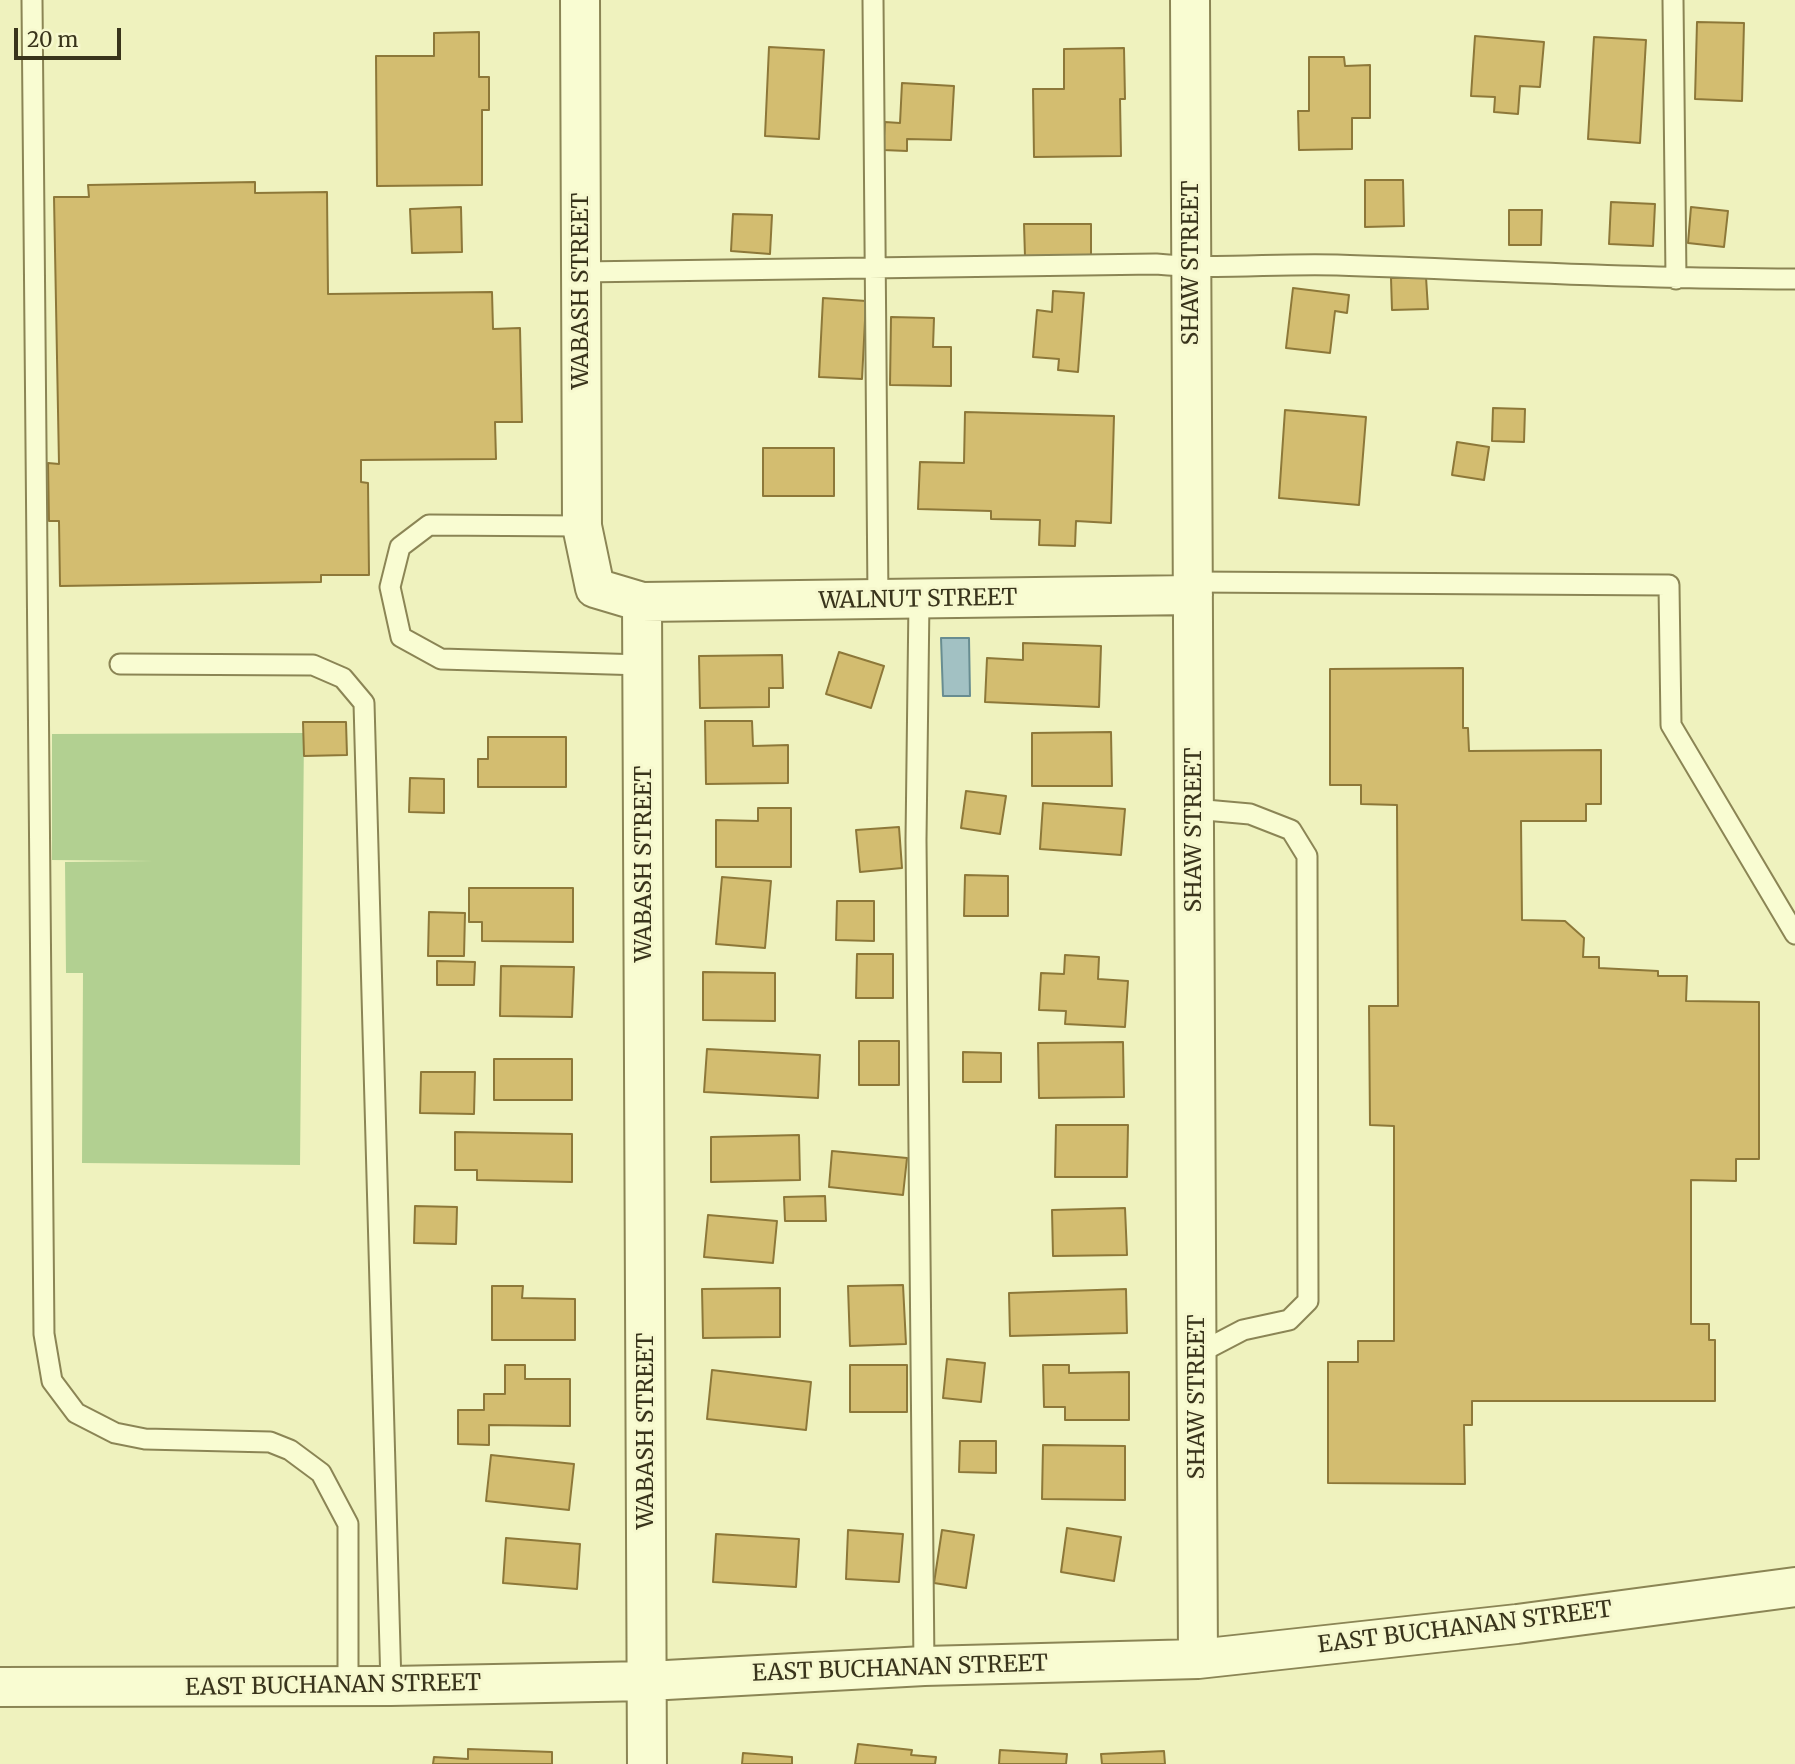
<!DOCTYPE html>
<style>
body{margin:0}
#map{position:relative;width:1795px;height:1764px;overflow:hidden;background:#eff2be;font-family:Merriweather,serif}
canvas{display:block}
.scale{position:absolute;left:14px;top:28px;width:107px;height:32px;box-sizing:border-box;border:4px solid #39341b;border-top:0;padding-left:9px;font-size:21px;line-height:24px;white-space:nowrap;color:#39341b;-webkit-text-stroke:5px #f6f8ce;paint-order:stroke}
</style>
<div id="map">
<canvas width="1795" height="1764"></canvas>
<div class="scale">20 m</div>
</div>
<script>
const ctx = document.querySelector('canvas').getContext('2d');
ctx.lineJoin = 'round';
function fillPath(path, color) { ctx.fillStyle = color; ctx.fill(path, 'evenodd'); }
function strokePath(path, color, width, dash) { ctx.strokeStyle = color; ctx.lineWidth = width; ctx.lineCap = dash ? 'butt' : 'round'; ctx.setLineDash(dash || []); ctx.stroke(path); }
function write(font, color, halo, rows, align = 'center') {
  ctx.font = font + ' Merriweather,serif'; ctx.lineWidth = 6; ctx.setLineDash([]); ctx.textBaseline = 'middle'; ctx.strokeStyle = halo; ctx.fillStyle = color; for (const [text, x, y, turn = 0] of rows) {
    ctx.save(); ctx.translate(x, y); ctx.rotate((+turn || 0) * Math.PI / 180); ctx.textAlign = isNaN(turn) ? turn : align; if (halo) ctx.strokeText(text, 0, 0); ctx.fillText(text, 0, 0); ctx.restore();
  }
}
const green = new Path2D(`
 M304,733L300,1165L82,1163L83,973H66L65,862L153,861L52,860V734Z`);
const water = new Path2D(`
 M941,638H969L970,696H943Z`);
const building = new Path2D(`
 M1697,22L1744,23L1742,101L1695,99Z
 M479,32V77H489V110H482V185L377,186L376,56H434V33Z
 M1475,36L1544,42L1540,87L1520,86L1518,114L1494,112L1495,97L1471,96Z
 M1594,37L1646,40L1640,143L1588,139Z
 M769,47L824,50L819,139L765,136Z
 M1124,48L1125,99H1120L1121,156L1034,157L1033,89H1064V49Z
 M1309,57H1344L1345,66L1370,65V118H1352V149L1299,150L1298,111H1309Z
 M902,83L954,86L951,140L907,139V151L883,150L885,122L900,123Z
 M1365,180H1403L1404,226L1365,227Z
 M255,182V193L327,192L328,294L492,292L493,329L520,328L522,422H495L496,459L361,460V482L368,483L369,575H321V582L60,586L59,521H49L48,463L59,464L54,197H89L88,185Z
 M1611,202L1655,204L1653,246L1609,244Z
 M461,207L462,252L412,253L410,209Z
 M1691,207L1728,211L1724,247L1688,243Z
 M1509,210H1542L1541,245H1509Z
 M733,214L772,215L770,254L731,251Z
 M1024,224H1091V257H1025Z
 M1426,277L1428,309L1392,310L1391,278Z
 M1293,288L1349,295L1347,313L1335,311L1330,353L1286,348Z
 M1053,291L1084,293L1078,372L1058,370L1059,359L1033,357L1037,310L1052,312Z
 M823,298L866,301L862,379L819,377Z
 M891,317L934,318L933,347H951V386L890,385Z
 M1493,408L1525,409L1524,442L1492,441Z
 M1285,410L1366,417L1359,505L1279,498Z
 M965,412L1114,416L1111,523L1076,521L1075,546L1039,545L1040,520L991,519V511L918,509L920,462L964,463Z
 M1457,442L1489,447L1484,480L1452,475Z
 M763,448H834V496H763Z
 M1023,643L1101,646L1099,707L985,702L987,658L1023,660Z
 M839,652L884,666L871,708L826,694Z
 M782,655L783,688H769V707L700,708L699,656Z
 M1463,668V728H1468L1469,751L1601,750V804H1586V821H1521L1522,920L1565,921L1584,938L1583,957H1599V968L1658,971V976H1687L1686,1001L1759,1002V1159H1736V1181L1691,1180V1324H1709V1340H1715V1401H1472V1425H1464L1465,1484L1328,1483V1362H1358V1341H1394V1126L1370,1125L1369,1006H1398L1397,805L1361,804V785H1330V669Z
 M705,721H752L753,746L788,745V783L706,784Z
 M303,722H346L347,755L304,756Z
 M1111,732L1112,786H1032V733Z
 M488,737H566V787H478V759H488Z
 M410,778L444,779V813L409,812Z
 M966,791L1006,796L1000,834L961,828Z
 M1043,803L1125,809L1121,855L1040,849Z
 M758,808H791V867H716V820L758,821Z
 M899,827L902,868L860,872L856,830Z
 M965,875L1008,876V916H964Z
 M722,877L771,881L765,948L716,944Z
 M469,888H573V942L482,941V922H469Z
 M837,901H874V941L836,940Z
 M429,912L465,913L464,956H428Z
 M857,954H893V998H856Z
 M1065,955L1099,957L1098,979L1128,981L1125,1027L1065,1024L1066,1011L1039,1010L1041,973L1064,974Z
 M437,961L475,962L474,985H437Z
 M501,966L574,967L572,1017L500,1016Z
 M703,972L775,973V1021L703,1020Z
 M859,1041H899V1085H859Z
 M1123,1042L1124,1097L1039,1098L1038,1043Z
 M707,1049L820,1055L818,1098L704,1092Z
 M963,1052L1001,1053V1082H963Z
 M494,1059H572V1100H494Z
 M421,1072H475L474,1114L420,1113Z
 M1056,1125H1128L1127,1177H1055Z
 M455,1132L572,1134V1182L477,1180V1170H455Z
 M799,1135L800,1180L711,1182V1137Z
 M832,1151L907,1158L903,1195L829,1187Z
 M825,1196L826,1221H785L784,1197Z
 M415,1206L457,1207L456,1244L414,1243Z
 M1125,1208L1127,1255L1053,1256L1052,1210Z
 M708,1215L777,1221L773,1263L704,1257Z
 M903,1285L906,1344L850,1346L848,1286Z
 M492,1286H523L522,1298L575,1299V1340H492Z
 M780,1288V1337L703,1338L702,1289Z
 M1126,1289L1127,1333L1010,1336L1009,1293Z
 M947,1359L985,1363L981,1402L943,1398Z
 M505,1365H525V1379H570V1426L489,1425V1445L458,1444V1410H484V1394H505Z
 M850,1365H907V1412H850Z
 M1043,1365H1069V1373L1129,1372V1420H1065V1407H1044Z
 M712,1370L811,1382L806,1430L707,1419Z
 M960,1441H996V1473L959,1472Z
 M1043,1445L1125,1446V1500L1042,1499Z
 M491,1455L574,1464L569,1510L486,1501Z
 M1067,1528L1121,1537L1114,1581L1061,1572Z
 M848,1530L903,1534L899,1582L846,1579Z
 M942,1530L974,1535L966,1588L934,1583Z
 M716,1534L799,1539L796,1587L713,1582Z
 M506,1538L580,1544L577,1589L503,1583Z
 M858,1744L912,1750L911,1755L936,1757L935,1764H855Z
 M468,1749L552,1752V1764H433L434,1757L468,1759Z
 M1000,1750L1067,1754L1066,1764H999Z
 M1164,1751L1165,1764H1102L1101,1754Z
 M743,1753L792,1757V1764H742Z`);
const service = new Path2D(`
 M32,0L44,1334L52,1381L76,1413L115,1433L145,1439L270,1442L290,1450L321,1473L348,1524V1687
 M873,0L878,600
 M1673,0L1676,279
 M580,272L1156,264C1216,270 1276,263 1337,265C1490,270 1642,279 1795,279
 M582,526L429,525L400,547L390,587L401,637L441,659L643,665
 M1193,582L1669,585L1671,725L1795,934
 M919,600L916,840L924,1666
 M120,664L313,665L343,678L364,703L391,1686
 M1194,809L1250,814L1291,830L1307,856L1308,1301L1289,1320L1243,1330L1197,1354`);
const minor = new Path2D(`
 M580,0L582,526L595,588L642,602L1193,595
 M1190,0L1198,1659
 M642,602L647,1764
 M0,1687L391,1686L648,1681L924,1666L1198,1659L1517,1624L1795,1587`);
const streetNames = [
 ["SHAW STREET",1191,263,-90],
 ["WABASH STREET",581,291,-90],
 ["WALNUT STREET",918,600,-1],
 ["SHAW STREET",1194,830,-90],
 ["WABASH STREET",644,864,-90],
 ["SHAW STREET",1197,1397,-90],
 ["WABASH STREET",646,1431,-90],
 ["EAST BUCHANAN STREET",1465,1628,-7],
 ["EAST BUCHANAN STREET",900,1669,-2],
 ["EAST BUCHANAN STREET",333,1686,-1]
];
fillPath(green, '#b2d091');
fillPath(water, '#a2c1c3');
strokePath(water, '#688d91', 2);
fillPath(building, '#d3bd70');
strokePath(building, '#8d7839', 2);
strokePath(service, '#8b8555', 23);
strokePath(minor, '#8b8555', 42);
strokePath(service, '#f9fcd2', 19);
strokePath(minor, '#f9fcd2', 38);
write('23px', '#39341b', '#f6f8ce', streetNames);
</script>
